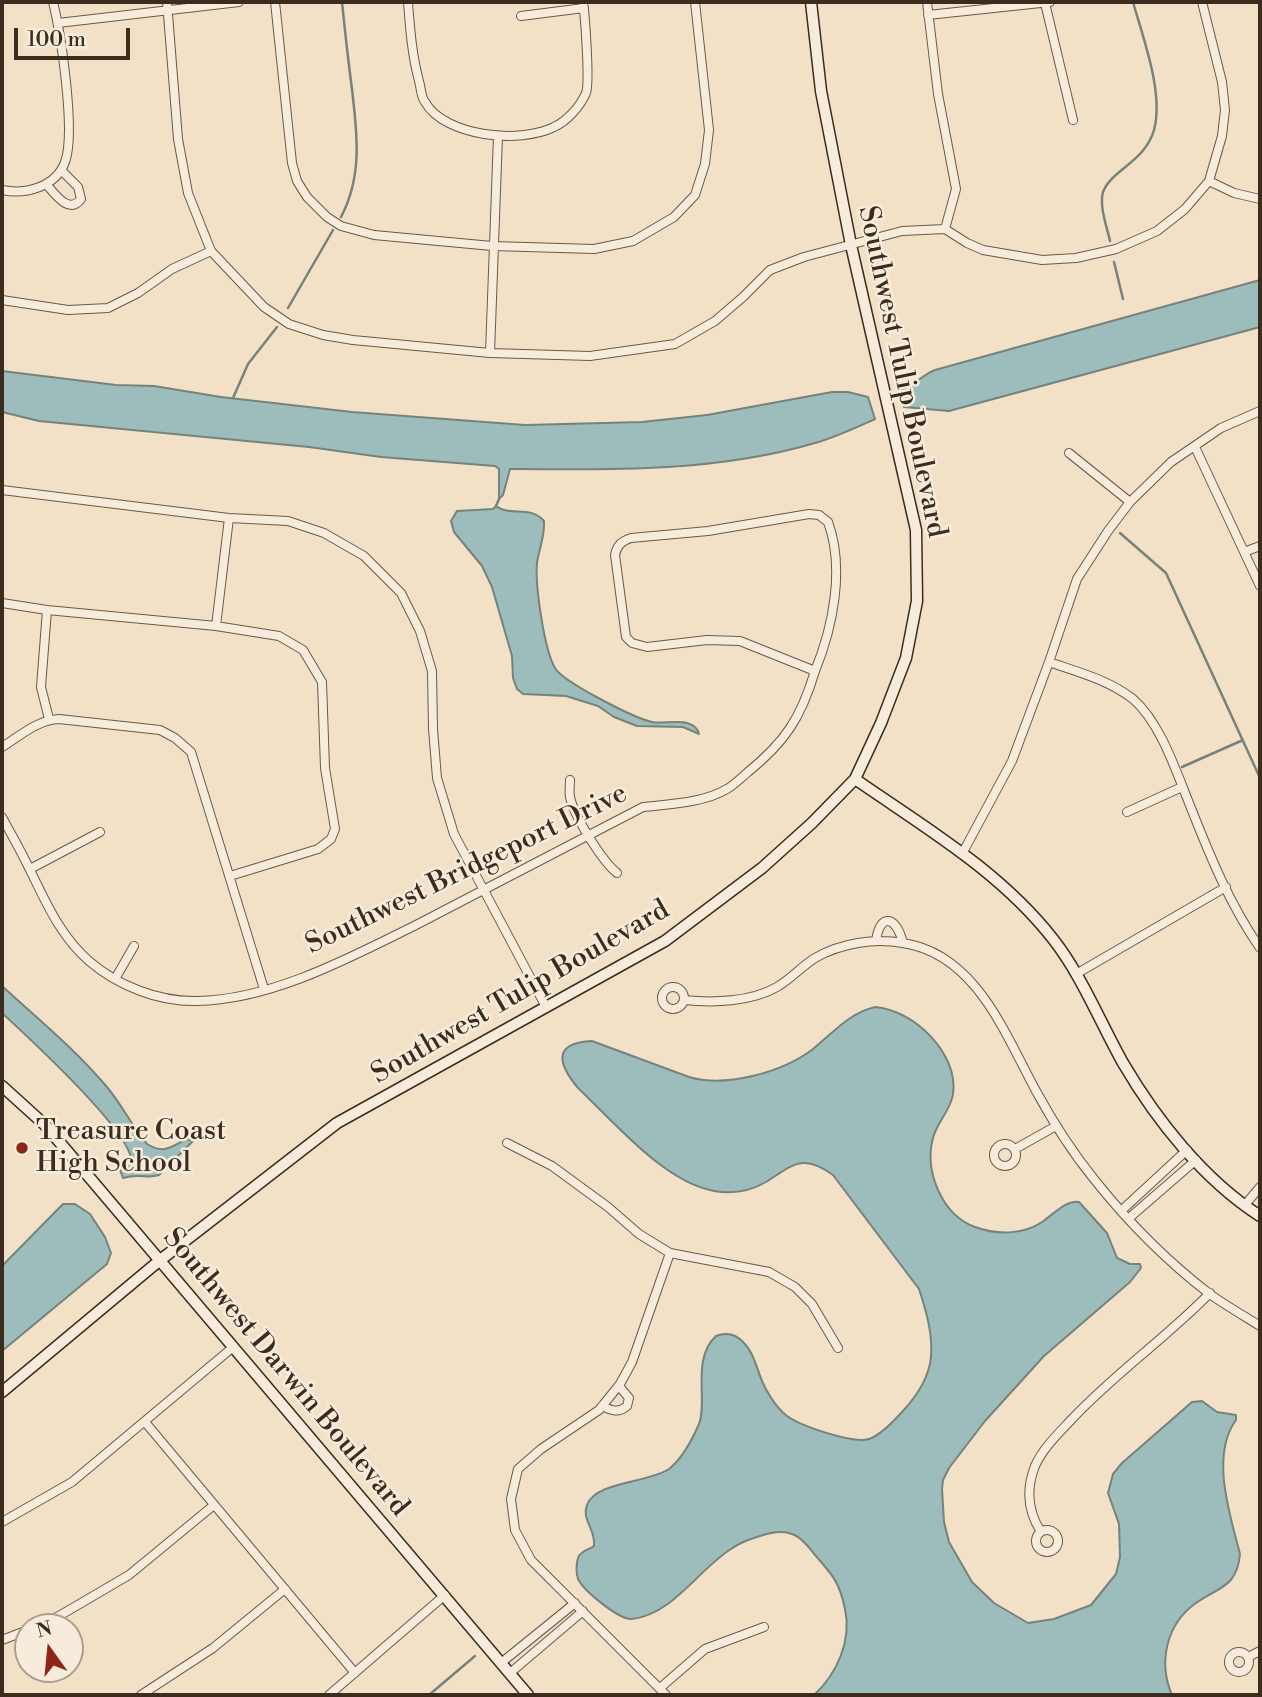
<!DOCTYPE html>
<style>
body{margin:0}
#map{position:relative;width:1262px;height:1697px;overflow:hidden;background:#f3e1c7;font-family:"Libre Bodoni",serif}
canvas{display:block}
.frame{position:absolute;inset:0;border:4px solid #3b2c1d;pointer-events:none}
.north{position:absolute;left:14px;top:1613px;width:70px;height:70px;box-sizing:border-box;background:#f7ecdb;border:2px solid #ac9f8f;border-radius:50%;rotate:345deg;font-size:19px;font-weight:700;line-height:28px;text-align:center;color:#3b2c1d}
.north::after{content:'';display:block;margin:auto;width:24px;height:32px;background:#8f2418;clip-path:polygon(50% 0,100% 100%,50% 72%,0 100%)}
.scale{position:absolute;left:14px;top:28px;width:116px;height:32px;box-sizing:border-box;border:4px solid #3b2c1d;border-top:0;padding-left:9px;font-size:21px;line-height:24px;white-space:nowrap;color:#3b2c1d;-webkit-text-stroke:5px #f7ecdb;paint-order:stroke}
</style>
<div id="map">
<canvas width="1262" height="1697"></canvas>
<div class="frame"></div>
<div class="north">N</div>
<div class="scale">100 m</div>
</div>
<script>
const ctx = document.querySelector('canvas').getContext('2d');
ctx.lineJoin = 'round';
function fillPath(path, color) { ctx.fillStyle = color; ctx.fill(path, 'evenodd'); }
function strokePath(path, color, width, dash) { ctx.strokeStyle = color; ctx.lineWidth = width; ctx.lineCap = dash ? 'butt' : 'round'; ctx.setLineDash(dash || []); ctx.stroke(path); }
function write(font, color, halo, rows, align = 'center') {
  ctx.font = font + ' "Libre Bodoni",serif'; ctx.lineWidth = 5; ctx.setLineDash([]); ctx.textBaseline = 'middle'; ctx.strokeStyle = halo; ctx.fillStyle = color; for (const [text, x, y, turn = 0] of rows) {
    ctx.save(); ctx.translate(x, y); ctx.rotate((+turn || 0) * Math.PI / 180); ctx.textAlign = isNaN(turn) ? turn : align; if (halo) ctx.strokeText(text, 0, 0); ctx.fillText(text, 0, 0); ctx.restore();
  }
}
const water = new Path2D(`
 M1260,280V327L949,411L904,407L901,390C914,386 922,375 935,370Z
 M2,371L116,385L154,386L221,397L352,412L525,425L642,422L707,415L832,392H848L868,397L875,419C855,428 836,437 815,443C717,472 611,470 510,469L503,495L499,499V469L495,466L381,457L309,447L39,421L2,412Z
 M496,506C510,517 531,505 544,521C545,536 539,549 537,563C535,585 544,649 555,668C563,682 634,718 652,722C666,725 694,715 699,734L683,727L637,726L614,717L598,706L566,696L523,694L517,689L513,678L512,656L492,587L482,566L454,532L451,521L457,511L493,509Z
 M2,986C38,1019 75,1049 107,1087C122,1105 132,1126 147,1144C163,1154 171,1148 186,1139L193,1141L159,1175C148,1179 139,1173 123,1178L120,1170L131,1158C125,1126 29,1038 2,1013Z
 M875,1007C914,1010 959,1054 953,1094C951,1110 937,1122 933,1138C924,1171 942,1215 975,1227C997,1235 1023,1235 1042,1222C1053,1215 1065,1200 1079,1202L1107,1233L1117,1258L1130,1264H1140L1141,1268L1130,1282L1044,1356L985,1421L949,1468L943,1480L942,1489L944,1522L949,1542L972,1582L994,1603L1028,1623L1054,1619L1091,1605L1116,1574L1120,1557L1119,1524L1108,1493L1113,1474L1122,1463L1192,1402L1202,1401L1217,1412L1236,1415V1420C1210,1455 1230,1515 1240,1554C1237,1588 1218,1587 1196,1603C1166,1624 1158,1663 1172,1695H814C837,1674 852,1640 845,1609C840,1583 832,1574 815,1555C809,1547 801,1537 792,1534C782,1530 769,1533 760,1536C750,1539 739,1543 731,1549C699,1569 672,1615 632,1619C619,1620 584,1591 578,1579C576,1573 576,1563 578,1558C581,1550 589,1550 594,1546C596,1529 581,1519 587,1505C596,1481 649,1483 669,1469C683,1458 692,1440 699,1424C708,1401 691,1359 716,1336C727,1332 736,1334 744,1343C756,1355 758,1377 767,1391C772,1400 779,1410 787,1416C801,1426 853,1444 869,1439C881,1435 893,1422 902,1412C916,1397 929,1378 931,1357C933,1334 926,1310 919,1289L833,1175C802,1152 792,1166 766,1182C749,1192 732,1194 714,1191C664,1182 614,1122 578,1088C558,1064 552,1043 592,1041L689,1077C726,1088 783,1072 813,1049C833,1033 849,1013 875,1007Z
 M63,1204H75L90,1214L105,1237L111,1253L107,1264L2,1351V1266Z`);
const stream = new Path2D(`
 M341,217C363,175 357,133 352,89C348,60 345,31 342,2
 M1110,241C1107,227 1099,206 1103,192C1111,170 1145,162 1154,130C1164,93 1143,38 1133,2
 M1114,262L1123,299
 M288,308L333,230
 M233,398L248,364L277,327
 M496,506L499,499
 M1120,533L1166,573L1260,778
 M1182,767L1243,740
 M429,1695L475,1656`);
const street = new Path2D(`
 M167,2L178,139L188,193L211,251L264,307L289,324L323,335L353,340L490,353L590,356L675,344L715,321L743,297L770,270L804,257L902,231L945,229L967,243L983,250L1042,260L1076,258L1116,249L1157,231L1185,209L1209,181L1222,136L1225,110L1222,82L1202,2
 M275,2L292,163L297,181L307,197L327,217L341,226L374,235L492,246L594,249L633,241L674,217L695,195L705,164L709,130L695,2
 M408,2C410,29 412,55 419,81C421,88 421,97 425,102C445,137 520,144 554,127C567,121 580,107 586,93C590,83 585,16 583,2
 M927,2L938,94L956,189L945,229
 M1045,3L1073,120
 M928,15L1050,2
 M521,16L584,8
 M58,23L239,2
 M1209,181L1234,193L1260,199
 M46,184C55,194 69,215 81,199L78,187L61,170
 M2,190C25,195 56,187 65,162C76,133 61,35 53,2
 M2,300L68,310L108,308L138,293L172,269L211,251
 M490,353L498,136
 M1195,447L1260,586
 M1069,453L1130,502
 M2,490L229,518L288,521L324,533L364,556L401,593L420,631L432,671L433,729L437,778L454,834L546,1007
 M809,514L819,515L828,522C845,568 833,627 815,671L740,641L707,640L647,647L632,643L626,637L615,555C617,545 622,541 631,538L708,531Z
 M1244,552L1260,546
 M2,603L47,610L216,626L279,636L303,650L322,682L325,768L335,829L331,839L318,849L230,876
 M47,610L41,687L49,719
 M216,626L229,518
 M1049,662C1078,672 1109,680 1133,699C1161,723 1177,774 1191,808C1210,856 1230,905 1260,948
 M2,747C20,736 37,720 59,719L160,730L175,738L191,752L264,989
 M570,780C570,785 569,792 570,797C574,816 602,861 617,873
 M1127,812L1182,787
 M2,817C11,834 21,851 29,868C46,902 60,936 89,961C118,986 159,1002 197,1001C272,1000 351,957 416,925C492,886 567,846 643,807C670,804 703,803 727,789C734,785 741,778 748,772C785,742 801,718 815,671
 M962,854L1012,761L1049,662L1077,579L1108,531L1130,502L1171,462L1221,428L1260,411
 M30,869L100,832
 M876,941C880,912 896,916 903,943
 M1076,974L1226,887
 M115,979L134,946
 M662 998a11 11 0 1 1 22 0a11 11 0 1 1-22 0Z
 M684,1000C713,1003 751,1002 777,987C791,979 802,966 815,958C841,943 874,938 903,943C976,954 1005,1034 1036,1091C1053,1122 1072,1152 1094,1179C1128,1222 1168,1262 1211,1295C1227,1306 1244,1316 1260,1326
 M507,1143L552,1166L608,1207L639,1234L670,1253L769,1272L795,1287L812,1304L838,1348
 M994 1155a11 11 0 1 1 22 0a11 11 0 1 1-22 0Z
 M1015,1149L1056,1126
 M1244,1206L1260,1187
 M1121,1211L1187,1150
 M1128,1219L1196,1160
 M602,1406C612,1411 619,1413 627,1406L629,1398L619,1386
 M145,1422L355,1673
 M2,1522L72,1482L232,1348
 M1036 1541a11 11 0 1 1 22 0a11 11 0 1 1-22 0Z
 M1041,1532C1028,1512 1026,1489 1035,1466C1043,1448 1058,1434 1071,1420C1114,1374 1166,1338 1210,1293
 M34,1627L59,1616L129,1575L214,1505
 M2,1640L28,1630
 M1229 1662a10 10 0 1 1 20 0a10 10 0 1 1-20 0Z
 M1248,1657L1260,1651
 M501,1663L575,1603
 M510,1673L583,1611
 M660,1688L705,1649L764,1627
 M141,1695L213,1648L285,1589
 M329,1695L445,1595
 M666,1695L531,1560L515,1530L511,1499L518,1469L541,1449L599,1410L620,1384L632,1362L670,1253`);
const secondary = new Path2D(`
 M855,779C924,827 1000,871 1053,939C1082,976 1100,1022 1123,1063C1157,1121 1204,1180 1260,1216
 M2,1086L45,1125L528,1695
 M2,1392L159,1261L337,1123L665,941L762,868L812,823L855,779L881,723L906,658L917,601L916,530L851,245L821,91L811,2`);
const markers = [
 [22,1148,7,"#8f2418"]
];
const streetNames = [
 ["Southwest Tulip Boulevard",901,372,78],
 ["Southwest Bridgeport Drive",467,870,-26],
 ["Southwest Tulip Boulevard",521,993,-30],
 ["Southwest Darwin Boulevard",285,1373,50]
];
const poiNames = [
 ["Treasure Coast",36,1132],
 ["High School",36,1164]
];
fillPath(water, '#9dbcbc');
strokePath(water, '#76827c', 2);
strokePath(stream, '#76827c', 2.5);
strokePath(street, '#695948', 10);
strokePath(secondary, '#3b2c1d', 13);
strokePath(street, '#f7ecdb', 8);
strokePath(secondary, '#f7ecdb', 10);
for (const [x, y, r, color] of markers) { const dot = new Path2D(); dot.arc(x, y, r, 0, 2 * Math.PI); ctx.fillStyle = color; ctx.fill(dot); strokePath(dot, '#f7ecdb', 2.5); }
write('28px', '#3b2c1d', '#f7ecdb', streetNames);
write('28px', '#3b2c1d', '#f7ecdb', poiNames, 'left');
</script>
